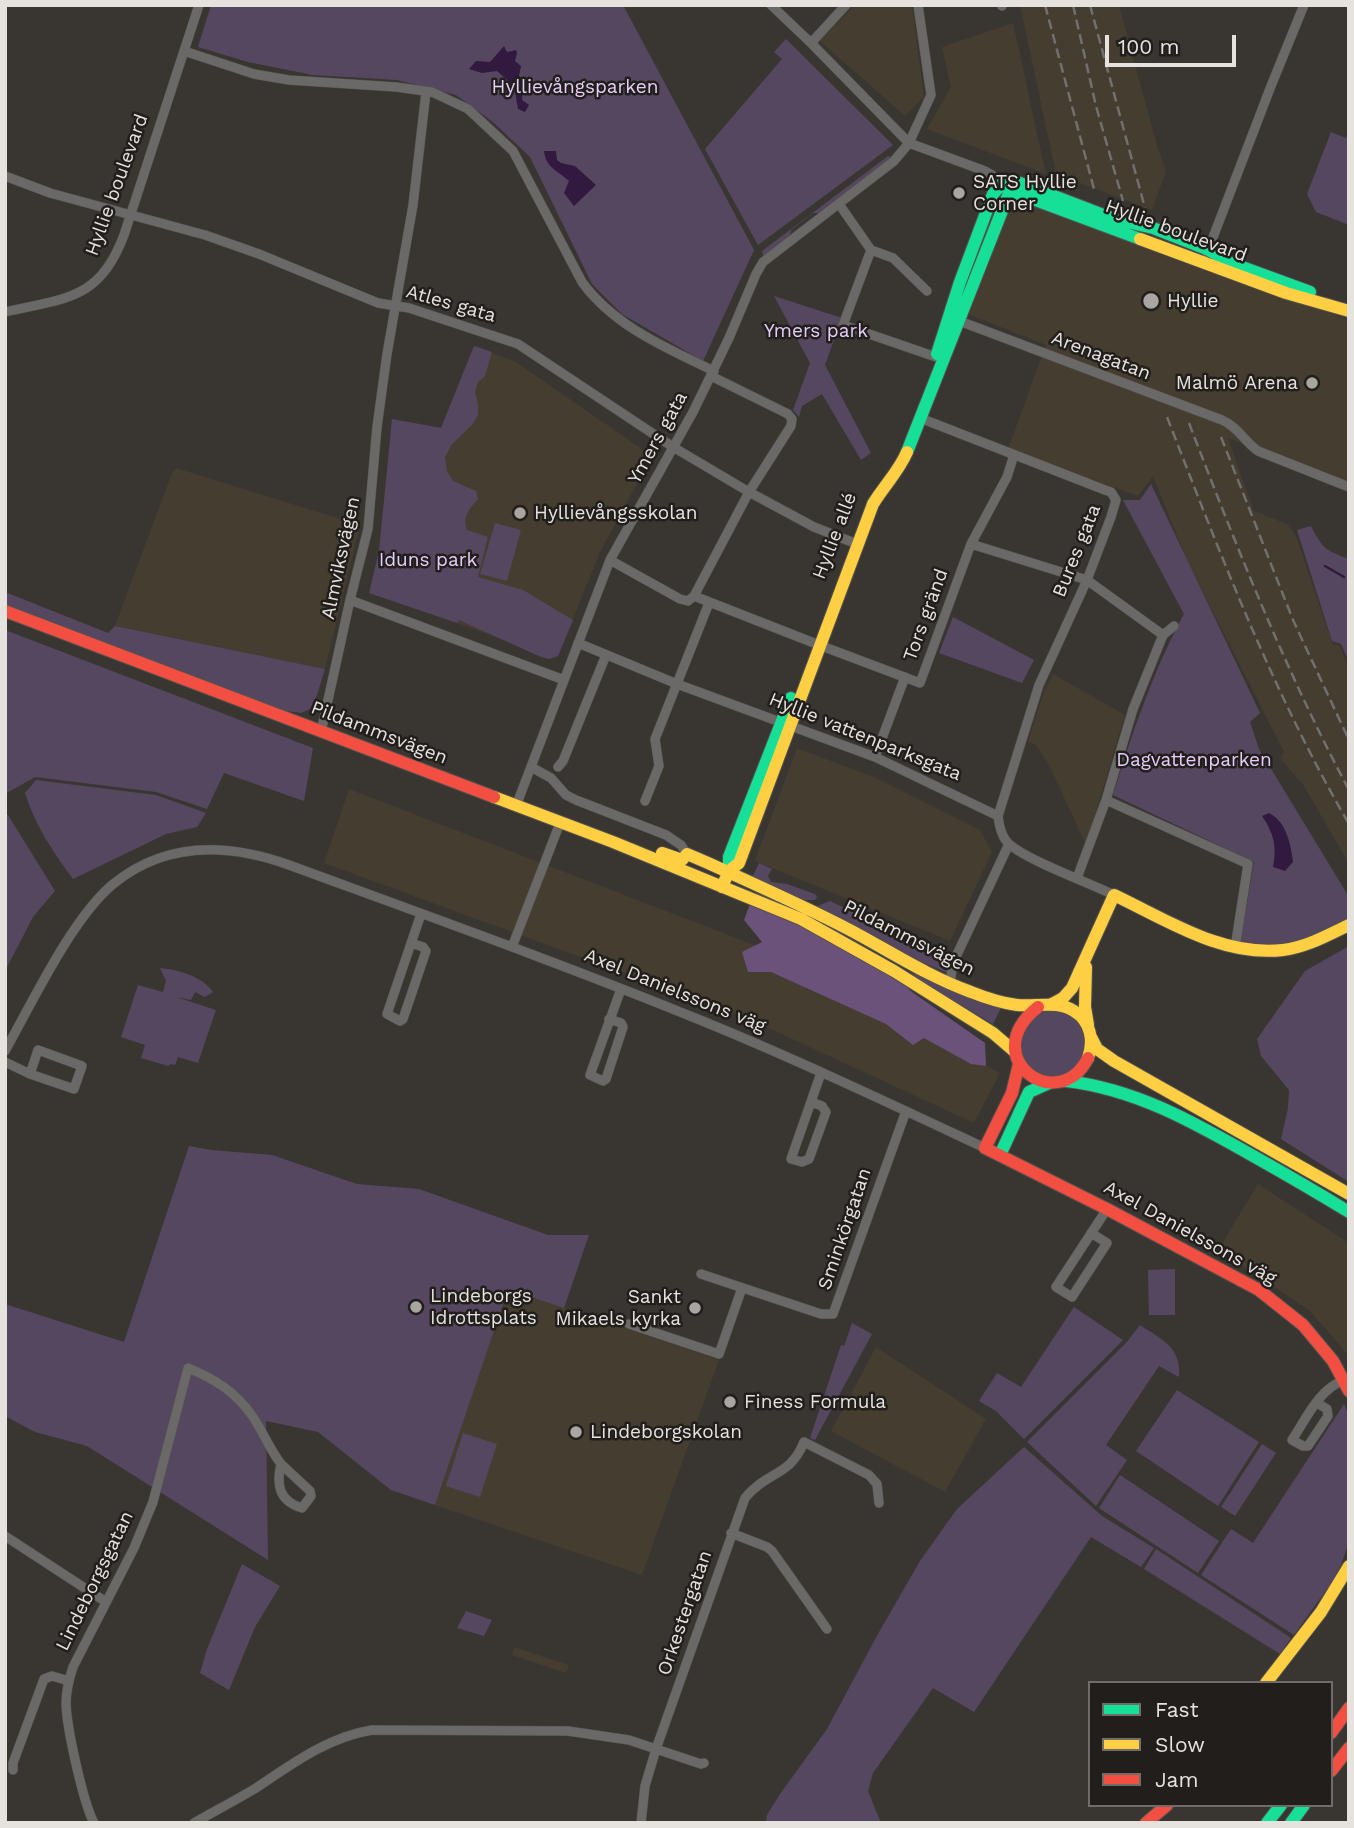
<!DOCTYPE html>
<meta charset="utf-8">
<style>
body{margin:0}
#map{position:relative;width:1354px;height:1828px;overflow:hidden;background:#393632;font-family:"Work Sans",sans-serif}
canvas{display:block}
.frame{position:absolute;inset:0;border:7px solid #e6e3de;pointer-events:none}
.legend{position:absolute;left:1088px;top:1681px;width:245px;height:126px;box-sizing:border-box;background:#211e1b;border:2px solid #706d69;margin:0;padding:9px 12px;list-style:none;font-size:21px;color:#e6e3de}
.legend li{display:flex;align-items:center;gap:14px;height:35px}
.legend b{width:35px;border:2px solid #706d69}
.scale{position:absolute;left:1105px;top:35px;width:131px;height:32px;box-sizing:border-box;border:4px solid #e6e3de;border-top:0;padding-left:9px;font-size:21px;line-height:24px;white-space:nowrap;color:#e6e3de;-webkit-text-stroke:5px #211e1b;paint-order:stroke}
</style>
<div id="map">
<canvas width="1354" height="1828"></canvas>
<div class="frame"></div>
<ul class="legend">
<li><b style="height:9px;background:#16e098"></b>Fast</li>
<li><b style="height:9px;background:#ffcf43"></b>Slow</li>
<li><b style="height:9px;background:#f24e42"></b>Jam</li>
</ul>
<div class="scale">100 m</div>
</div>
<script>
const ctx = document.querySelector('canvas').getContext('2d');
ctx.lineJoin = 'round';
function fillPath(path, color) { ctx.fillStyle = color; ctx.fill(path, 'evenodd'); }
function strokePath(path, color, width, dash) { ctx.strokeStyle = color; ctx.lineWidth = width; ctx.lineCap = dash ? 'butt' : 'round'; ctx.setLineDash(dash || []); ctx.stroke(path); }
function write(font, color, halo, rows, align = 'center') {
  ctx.font = font + ' "Work Sans",sans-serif'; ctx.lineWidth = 5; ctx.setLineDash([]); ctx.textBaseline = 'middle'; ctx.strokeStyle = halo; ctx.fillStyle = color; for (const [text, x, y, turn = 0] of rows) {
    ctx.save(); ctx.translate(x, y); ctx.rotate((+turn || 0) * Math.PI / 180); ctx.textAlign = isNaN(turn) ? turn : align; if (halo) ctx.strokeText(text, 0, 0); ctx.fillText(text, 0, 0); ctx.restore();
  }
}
const built = new Path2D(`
 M855,5H912L924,97L905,116L820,41Z
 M1020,5H1119L1158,149L1166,171L1152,210L1056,174Z
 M1013,23L1046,174L927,129L951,87L942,47Z
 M1011,196L1349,320V484L1228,438L1254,511L1287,524L1296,536L1333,645H1339L1349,669V864L1304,786L1280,758L1284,752L1188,563L1153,476L1138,496L1008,449L1046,345L968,314Z
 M474,346L516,362L652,456L601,550L564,641L548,657L457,623L465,595L422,476Z
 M176,468L360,525L325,669L115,626L172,473Z
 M1053,674L1125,715L1086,845L1049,765L1036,745L1028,741L1044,692Z
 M797,748L876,778L980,830L992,852L950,941L755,861Z
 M349,789L765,949L1000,1073L974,1123L749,1019L324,863Z
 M1258,1184L1349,1243V1356L1309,1310L1218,1250Z
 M508,1288L719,1360L642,1575L435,1505Z
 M876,1347L986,1419L945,1492L831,1431Z
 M514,1647L569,1665L566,1673L512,1655Z`);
const green = new Path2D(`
 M211,5H623L754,250L703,361L622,314L592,284L530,157L493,122L456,95L397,80L313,75L248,62L198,47Z
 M786,39L893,145L758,245L705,149L782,59L774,52Z
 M1331,132L1346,138L1349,132V225L1316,212L1307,194Z
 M888,156L892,157L819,213H813L791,230L790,236L763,256L762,251Z
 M774,296L842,318L825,365L871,453L861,460L822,394L802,406L799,417L793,410L810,363Z
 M474,346L492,352L485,376L478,382L475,392L478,404V415L472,425L452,444L445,457L447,471L453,481L476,491L478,499C469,510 462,516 467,530L488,537L478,577L523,590L573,620L558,656L549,659L541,657L459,620L457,623L369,593L379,551L392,419L441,428Z
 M1151,484L1260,713L1250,722L1259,749L1349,897V917L1324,933L1275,948L1240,944L1254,862L1113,795C1132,733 1153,671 1184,614L1123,500H1140Z
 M495,523L521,530L507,581L480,574Z
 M1311,526C1322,548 1326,551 1349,559V662L1341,644L1332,641L1297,530Z
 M5,592L108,633L115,626L325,669L317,695L310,709L301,713L280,710L5,606Z
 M953,617L1034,660L1022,683L939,653Z
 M5,630L313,748L304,801L224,773L207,809L156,792L35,777L5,794Z
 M36,780L156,795L206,813L197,827L166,834L73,879C53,852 35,825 25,793Z
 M5,815H8L55,891L33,917L5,971Z
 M759,863L772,869L768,876L771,882L787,884L815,894L817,897L815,900H802L752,878Z
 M830,901L930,949L940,959L948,973L916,960L858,927L815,907Z
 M1349,946V1182L1281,1139L1288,1108L1289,1090L1261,1056L1257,1039L1305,971Z
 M160,968C179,970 202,976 213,992L205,997L195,992L191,1000L176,997L216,1010L198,1063L178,1057L175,1065L171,1064L168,1066L141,1058L145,1045L121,1037L138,985L163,992L166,981Z
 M908,969L1001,1008L993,1024L920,981Z
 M1020 1043a33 33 0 1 1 66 0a33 33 0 1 1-66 0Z
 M189,1146L211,1150L272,1155L357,1184L419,1189L548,1235H589L564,1308L508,1289L435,1505L391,1490L318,1432L266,1421L268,1560L87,1446L35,1432L5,1416V1304L124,1342Z
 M1175,1269V1315H1149L1148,1270Z
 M1074,1307L1123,1340L1024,1439L996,1411L979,1401L997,1373L1021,1387Z
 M852,1323L872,1334L815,1440L810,1438L841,1345L844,1346Z
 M1140,1325C1163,1341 1181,1346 1179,1377L1159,1366L1106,1445L1127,1460L1096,1506L1027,1442L1127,1342Z
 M1177,1390L1259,1442L1218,1506L1136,1451Z
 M1344,1404L1349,1416V1542L1341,1565L1329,1586L1294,1635L1201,1575L1231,1529L1253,1543Z
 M463,1433L497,1444L480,1497L446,1486Z
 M1262,1444L1276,1453L1235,1516L1221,1507Z
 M1024,1447L1102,1516L1154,1548L1141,1567L1091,1537L974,1712L933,1688L873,1773L868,1791L881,1823H766L767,1815L780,1794L827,1729L879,1632L920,1561L957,1509Z
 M1120,1475L1219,1541L1198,1573L1099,1508Z
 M1156,1549L1291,1638L1280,1654L1144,1569Z
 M242,1564L280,1586L255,1627L229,1690L200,1673L207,1649Z
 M466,1611L492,1620L484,1636L457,1628Z`);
const forest = new Path2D(`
 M750,904L799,924L891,971L912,992L985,1043L986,1066L971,1064L924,1038L913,1045L886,1024L771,972H748L742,952L762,942L744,920Z`);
const water = new Path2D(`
 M504,46L507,52L516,50L517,53L515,61L521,66L519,76L524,81L522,100L529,105L525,112L518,109L514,86L497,71L482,73L469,69L476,61L490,62Z
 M544,151H556L557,160L561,163L575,166L596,185L574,206L564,193L569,181C557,170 546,168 544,151Z
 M1269,813C1286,821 1291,844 1293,862L1285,871L1273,867C1277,848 1274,833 1262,816Z`);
const stream = new Path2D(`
 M1325,566L1344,577`);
const street = new Path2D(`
 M771,5L811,43L909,143L985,171L1004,182L1006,186
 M1002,5V6
 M811,43L846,5
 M184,51L254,74L289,80L396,87L432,92L468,109L513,151L582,282C614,326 666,348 714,371
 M5,176L50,193L205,235L259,254L378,303L409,308L518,344L673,447L749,492L814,527L852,542
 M839,204L871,250
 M871,250L843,325L936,357
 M871,250L893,258L927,291
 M1207,253L1271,86L1304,5
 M5,312C66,298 100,300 124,235L199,5
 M954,319L1222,420C1238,427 1245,442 1258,451L1349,487
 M920,418L1105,490L1111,492L1116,500L1111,517L1087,580L1039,685L998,816
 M971,544L1087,580L1163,635L1133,709L1106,800L1077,878
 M610,560L680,599L688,601L694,596L749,492L791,426L792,419L788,414L711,376
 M694,596L814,643
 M350,600L564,680
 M1163,635L1174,626
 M578,643L677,684L875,757L998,816C999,825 1001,835 1007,842C1023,859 1090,883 1114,895
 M819,645L920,683L971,544L1007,477L1014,455
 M321,732L350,600L368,529L377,427L387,354L413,205L426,92
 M875,757L905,677
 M531,767L551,778L566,795L576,800L666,835L681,845L687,854
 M558,767L563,761L606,655
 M1106,800L1248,864L1235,948
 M645,801L659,766L655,739L709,603
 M516,806L610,560L693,412L729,338L756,274L763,262L894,161L909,143L931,95L918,5
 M411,943L423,947L426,951L403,1019L400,1021L387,1014L421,914
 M512,947L560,823
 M950,983L953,963L1009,844
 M609,1019L621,1023L623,1027L606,1079L603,1081L590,1075L621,989
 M5,1051C32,1003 71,920 112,885C165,841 228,843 289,865C428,916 568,966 705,1022C800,1061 893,1105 985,1148
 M5,1062L30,1074L74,1089L82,1066L38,1050L30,1074
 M811,1102L822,1106L826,1112L809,1159L802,1162L791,1159L821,1073
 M1091,1233L1107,1243L1072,1297L1056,1287L1107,1209
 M701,1274L821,1314H833L906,1111
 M629,1324L719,1354L742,1288
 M1317,1403L1327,1409L1328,1416L1308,1446H1303L1292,1440C1306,1419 1319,1389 1344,1380
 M731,1533L767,1547L772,1551L827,1629
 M5,1536L106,1602
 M13,1770V1763L44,1679L52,1676L69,1681
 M94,1823C83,1802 67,1729 66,1704C66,1691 69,1679 73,1667L134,1548L153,1502L188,1368C215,1379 236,1392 253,1417C263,1432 270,1450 281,1464C276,1485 279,1501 302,1508L311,1496L310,1491L281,1464
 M194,1823C215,1811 236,1800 256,1788C292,1764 328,1737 372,1730L568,1731L629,1740L701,1764L704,1763
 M641,1823L645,1786L656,1749L745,1498C767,1471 790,1477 804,1442L869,1475L877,1484L879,1503`);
const fast = new Path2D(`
 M937,354L960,282L993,194L1004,182L1020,183L1114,219L1153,228L1209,250L1228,262L1310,292
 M907,452L1009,193L1019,194L1140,239
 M729,871V857L791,698
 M1066,1081C1136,1089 1195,1123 1255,1157C1287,1175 1318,1193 1349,1212
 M1000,1155L1029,1092L1049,1083
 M1267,1823L1281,1805
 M1291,1823L1304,1805`);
const slow = new Path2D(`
 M1140,239L1286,293L1349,311
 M494,797L613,842L801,919L894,971L993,1033L1014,1051
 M662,853L682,860L687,854L708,863C754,884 802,905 848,929C888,950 927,976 971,992C986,998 1001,1003 1017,1005C1036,1007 1058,1000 1074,1011C1091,1021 1094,1041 1088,1058
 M722,887L729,871L739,863L873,504C884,486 899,471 907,452
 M1086,967L1085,1007L1088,1025
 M1052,1004L1063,998L1072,988L1114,895C1167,920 1222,957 1283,950C1307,947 1328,935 1349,925
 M1091,1037L1097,1049L1114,1061L1349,1194
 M1266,1683L1321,1612L1349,1566`);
const jam = new Path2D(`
 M5,611L494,797
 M1038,1007C975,1057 1058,1117 1088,1058
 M1019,1064L1012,1093L985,1148L1107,1209L1259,1290L1303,1325L1333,1361L1349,1391
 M1331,1733L1349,1708
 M1331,1771L1349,1748
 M1146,1823L1167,1805`);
const rail = new Path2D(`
 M1045,5L1094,189
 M1073,5L1096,106L1123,201
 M1090,5L1145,208
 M1167,417C1221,556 1274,695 1349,824
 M1189,423C1237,548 1286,672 1349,790
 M1221,437L1293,620L1349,740`);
const markers = [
 [959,193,7,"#a9a6a2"],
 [1151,301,9,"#a9a6a2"],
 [1312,383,7,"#a9a6a2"],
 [520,513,7,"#a9a6a2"],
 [416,1307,7,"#a9a6a2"],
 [695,1308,7,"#a9a6a2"],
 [730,1402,7,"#a9a6a2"],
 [576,1432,7,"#a9a6a2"]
];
const parkNames = [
 ["Hyllievångsparken",575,87],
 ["Ymers park",816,331],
 ["Iduns park",428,560],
 ["Dagvattenparken",1194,760]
];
const poiNames = [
 ["SATS Hyllie",973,182],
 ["Corner",973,204],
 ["Hyllie",1167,301],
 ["Malmö Arena",1298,383,"right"],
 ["Hyllievångsskolan",534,513],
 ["Lindeborgs",430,1296],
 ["Idrottsplats",430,1318],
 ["Sankt",681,1297,"right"],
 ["Mikaels kyrka",681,1319,"right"],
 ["Finess Formula",744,1402],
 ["Lindeborgskolan",590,1432]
];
const streetNames = [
 ["Hyllie boulevard",117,185,-70],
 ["Hyllie boulevard",1176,231,20],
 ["Atles gata",451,304,16],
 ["Arenagatan",1101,356,21],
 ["Ymers gata",658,438,-61],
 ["Hyllie allé",835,536,-69],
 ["Bures gata",1077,551,-68],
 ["Almviksvägen",341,558,-78],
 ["Tors gränd",926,615,-70],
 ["Pildammsvägen",379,733,21],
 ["Hyllie vattenparksgata",865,737,22],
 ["Pildammsvägen",909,938,27],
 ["Axel Danielssons väg",675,991,22],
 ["Sminkörgatan",845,1229,-71],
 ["Axel Danielssons väg",1190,1233,29],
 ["Lindeborgsgatan",95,1581,-64],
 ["Orkestergatan",685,1613,-71]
];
fillPath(built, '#443d30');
fillPath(green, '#564761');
fillPath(forest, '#6a527b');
fillPath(water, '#31193f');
strokePath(stream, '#31193f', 2.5);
strokePath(street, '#54524e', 10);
strokePath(fast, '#54524e', 14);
strokePath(slow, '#54524e', 14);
strokePath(jam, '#54524e', 14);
strokePath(street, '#6a6967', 9);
strokePath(fast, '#16e098', 12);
strokePath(slow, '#ffcf43', 12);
strokePath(jam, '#f24e42', 12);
strokePath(rail, '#71706e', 2.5, [10, 5]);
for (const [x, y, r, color] of markers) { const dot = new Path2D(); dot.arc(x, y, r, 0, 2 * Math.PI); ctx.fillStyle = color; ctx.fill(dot); strokePath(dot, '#211e1b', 2.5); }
write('19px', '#e5ccf9', '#211e1b', parkNames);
write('19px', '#e6e3de', '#211e1b', poiNames, 'left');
write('19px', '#e6e3de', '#211e1b', streetNames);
</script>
